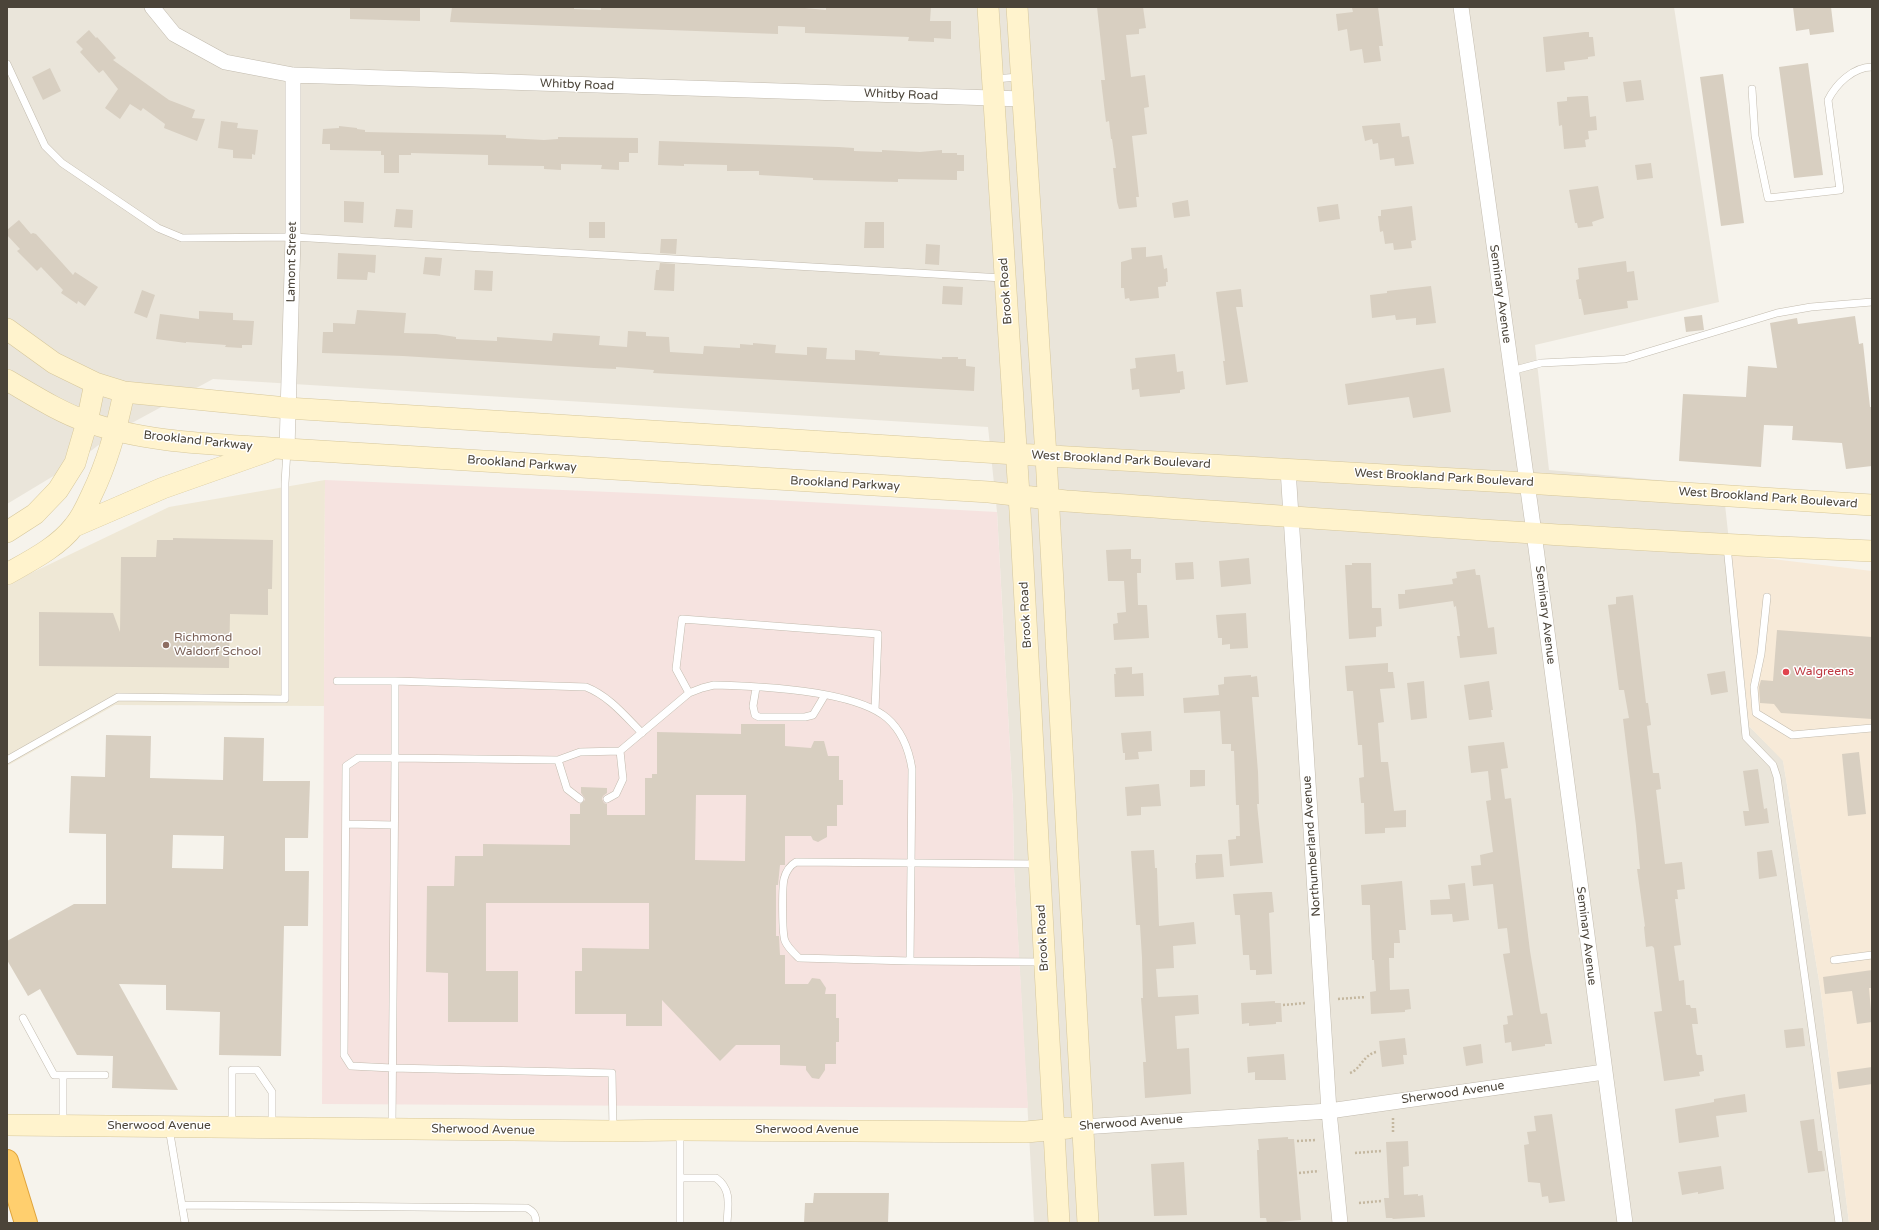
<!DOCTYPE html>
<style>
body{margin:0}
#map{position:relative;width:1879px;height:1230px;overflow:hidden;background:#f6f3ec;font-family:"Varela Round",sans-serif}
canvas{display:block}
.frame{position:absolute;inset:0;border:8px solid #4b4439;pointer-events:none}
</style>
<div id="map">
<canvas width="1879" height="1230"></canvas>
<div class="frame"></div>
</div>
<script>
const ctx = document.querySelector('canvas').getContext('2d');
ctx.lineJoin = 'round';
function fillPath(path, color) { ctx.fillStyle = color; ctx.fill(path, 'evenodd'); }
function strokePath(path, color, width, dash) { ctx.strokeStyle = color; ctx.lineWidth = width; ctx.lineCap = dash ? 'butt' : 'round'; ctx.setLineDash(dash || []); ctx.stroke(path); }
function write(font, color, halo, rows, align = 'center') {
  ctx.font = font + ' "Varela Round",sans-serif'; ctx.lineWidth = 3; ctx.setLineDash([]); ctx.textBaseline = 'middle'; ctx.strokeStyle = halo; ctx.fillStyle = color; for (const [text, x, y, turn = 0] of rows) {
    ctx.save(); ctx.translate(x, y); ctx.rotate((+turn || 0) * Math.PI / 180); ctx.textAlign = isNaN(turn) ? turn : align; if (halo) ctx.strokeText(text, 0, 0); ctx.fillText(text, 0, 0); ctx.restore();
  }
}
const residential = new Path2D(`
 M7,7H1674L1719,302L1535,345L1549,470L1723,486L1749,726L1783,760L1821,993L1849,1223H1034L1014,869L1013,805L997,512L988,427L213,379L117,431L75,463L7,504Z`);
const commercial = new Path2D(`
 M1731,554L1872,571V1223H1849L1821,993L1783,761L1749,726Z`);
const education = new Path2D(`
 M325,480L324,706L115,705L7,766V586L25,576L169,507Z`);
const medical = new Path2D(`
 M325,480L658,494L997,512L1013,805L1014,869L1028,1108L322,1104Z`);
const building = new Path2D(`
 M350,7H420V21L350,19Z
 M452,7H574V9L601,10V7H794L826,10V7H931L930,21H951V39L934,38V42L908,41L909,37L805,33V27L778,26V34L450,22Z
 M1097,7H1143L1146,28L1139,29V34L1126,35L1131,77L1145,75L1149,107L1144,108L1147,134L1132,136L1139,197H1136L1137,207L1119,209L1117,202L1113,168H1116L1112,139H1111L1109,121L1106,122L1101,80H1105Z
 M1362,7H1378L1383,46H1379L1381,61L1364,63L1362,49L1350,51L1347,29L1338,31L1336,14L1353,12L1352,8Z
 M1793,7H1831L1834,32L1810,35L1809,29L1796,31Z
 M89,30L96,38L97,37L116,58L113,60L169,100L195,110L192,118L205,119L197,141L164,128L165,124L143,108L141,111L130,104L120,119L105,108L118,89L103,70L99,73L80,52L83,49L76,42Z
 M1585,32H1589V37H1593L1595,56L1588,57V59L1564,62L1565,70L1546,72L1543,37Z
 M1808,63L1823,175L1794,178L1779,67Z
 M50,68L61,91L43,100L32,77Z
 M1723,74L1744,223L1721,226L1700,77Z
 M1641,80L1644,100L1626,102L1623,82Z
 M1583,96H1588L1590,117L1596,116L1597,130L1588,131L1589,139L1585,140L1586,147L1564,149L1562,125L1559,126L1557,102L1567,101V97Z
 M221,121L238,123L237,128L258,130L255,155L252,154V159L233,158V150L218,148Z
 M1400,123L1402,137L1409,136L1414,164L1395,166L1394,158L1380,160L1378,143L1373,144L1372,139L1365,141L1362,126Z
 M339,126L357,128V129L365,130V132L506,135V138L544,140L558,139V137L638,138V153H629V162H619V170L601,169L602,165L561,164V170L544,169V166L488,165V155L411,153V155H399V173H384V155H381V151L330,150V144H322L323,129L339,128Z
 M659,141L839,147L854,148V151L882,152V150L920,152L942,150V153H957V155H964V171H957V180L898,179V182L813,180V178L759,175V171H727V165L684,164V166L658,165Z
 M1651,163L1653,178L1637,180L1635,165Z
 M1598,186L1604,218L1592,222L1593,226L1578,228L1577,223H1575L1569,190Z
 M1188,200L1190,216L1174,218L1172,203Z
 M344,201L364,202L363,223L344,222Z
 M1338,204L1340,219L1319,222L1317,207Z
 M1412,206L1416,240L1411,241L1412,248L1394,250L1393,243L1385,244L1383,231L1380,232L1378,216H1381V210Z
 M396,209L413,210L412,228L394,227Z
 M19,220L31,234L33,233L36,234L73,275L75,272L98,287L85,306L78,301L77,304L61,293L63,290L41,267L37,271L17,251L20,249L7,235V230Z
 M589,222H605V238H589Z
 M865,222H884V248H864Z
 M661,239H677L676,254L660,253Z
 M926,244L940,245L939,265L925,264Z
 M1146,247V257L1162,255L1164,269L1167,268L1168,282H1166V286L1158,287L1159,298L1130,301L1129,298L1125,299L1124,288H1121V262L1132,259L1131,248Z
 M338,253L376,255L375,273L368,272L367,280L337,279Z
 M425,257L442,258L440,276L423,274Z
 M1626,261L1627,272L1634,271L1638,300L1627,301L1628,308L1584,315L1581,299H1579L1576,280L1579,279L1578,268Z
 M660,263L675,264L674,291L654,290L656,270H659Z
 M475,270L493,271L492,291L474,290Z
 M943,286L963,287L962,305L942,304Z
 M1431,286L1436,323L1416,325V318L1396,320L1395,315L1372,318L1370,295L1387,293V291Z
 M1241,289L1243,307H1236L1248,382L1226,385L1223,361H1225L1216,292Z
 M142,290L155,295L147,318L134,313Z
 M357,310L406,313L404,333L436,334L456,337V339L497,341V337L552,341L553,333L600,336L599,345L627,347L628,331L646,332V336L669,337L670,352L703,354L704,346L740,348V344L753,345V343L776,345L775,353L807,355V347L827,348L826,359L855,360V350L880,352L879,355L942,359V357H958V359H966V366L975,367L974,391L653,373L654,370L616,367V369L594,368L403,356L322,353L323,332H333V323L355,324Z
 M199,311L233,313V320L254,321L252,345H242V348L225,347L226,345L186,342V343L156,339L160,314L199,319Z
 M1702,315L1704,330L1686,332L1684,317Z
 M1855,316L1859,344L1863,343L1870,407H1872V466L1846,469L1842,443L1792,440L1793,426L1764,425L1761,467L1679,461L1683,394L1746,397L1748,366L1777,368L1770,323L1797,318L1798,324Z
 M1175,354L1177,372L1183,371L1185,389L1180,390V393L1140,397L1139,389L1132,390L1130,369L1136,368L1135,358Z
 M1444,368L1451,412L1413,418L1409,397L1348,405L1345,384Z
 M173,538L273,540L272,589H268V615L230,614L229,668L39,666V612L113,613L120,632L121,557H156L157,540H173Z
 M1131,549V559H1141V573H1137L1138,605H1147L1149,638L1114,640L1113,624L1118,623L1117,613L1126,612L1124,581H1108L1106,550Z
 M1249,558L1251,584L1221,587L1219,561Z
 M1193,562L1194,579L1176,580L1175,563Z
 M1352,563H1371L1372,608H1381L1382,626L1376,627V637L1349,639L1345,565H1352Z
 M1475,569L1476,575H1480L1488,628L1494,627L1497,654L1460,658L1457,636H1460L1456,606L1454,607L1453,601L1399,609L1398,594H1405V590L1453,584L1452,579L1457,578L1456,572Z
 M1633,595L1646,703H1648L1651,725L1647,726L1653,773H1659L1661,789L1656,790L1665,864L1682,862L1685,889L1677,890L1678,899H1675L1681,945L1674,946L1679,981L1684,980L1686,1005H1690L1691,1008H1696L1698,1024H1692L1696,1053L1697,1055H1702L1704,1071L1699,1072L1700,1076L1664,1081L1654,1012L1662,1011L1654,948L1652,946L1646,947L1644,927L1645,926L1637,869H1640L1636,826L1623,719L1629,718L1624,690H1619L1608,605L1616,604V597Z
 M1246,613L1248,648L1230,649V644L1222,645V638H1218L1216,615Z
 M1777,630L1872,637V719L1781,713L1774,704L1760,703L1759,687L1761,680L1773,681Z
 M1388,663V672H1393L1395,688L1380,689L1384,722L1378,723L1381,762H1388L1394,811L1406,810V827L1385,828V833L1365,834L1364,803H1361L1359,778L1364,777L1362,745H1358L1353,691H1347L1345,666Z
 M1132,667V674L1143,673L1144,696L1115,697L1114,674H1116L1115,668Z
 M1725,671L1728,692L1711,695L1707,674Z
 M1251,675V677L1257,676L1259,697H1252L1258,772L1259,804H1257L1263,863L1230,866L1228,840L1236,839V836H1240L1239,805H1236L1234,751H1231V744H1222L1220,711L1184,713L1183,698L1219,695L1218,685L1224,684V677Z
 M1424,681L1427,718L1411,720L1407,683Z
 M1489,681L1493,710H1491L1492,717L1469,720L1464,685Z
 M741,724H785V746L811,748L814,741H824L828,756H839V780H843V805H837V826H827V837L818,842L813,840L811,836H785V865H780L778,885H776V936H779L780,955H785V984H808L812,978L820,979L826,988L825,994H836V1018H839V1042H836V1064H825V1070L819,1079L812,1078L806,1070V1066L780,1065V1045H736L720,1061L662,1000V1026H626V1014H575V971H582V948L649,949V903H486V971H518V1022H448V973L426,972L427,886H454L455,856H483V844L570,845V814H580V804L585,800L584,797L581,793V787L607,788V793L603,796L602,799L604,803L607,804V815H645V778H652V774H657V732L741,734ZM696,795H746L745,861L695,860Z
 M1151,731L1152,751L1138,752L1139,759L1125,760V753H1123L1121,733Z
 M106,735L151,736L150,778L223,780L224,737L264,738L263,781H310L308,838H285V871H309L308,926H284L281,1056L219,1055L220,1012L166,1010V985L119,984L178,1090L112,1088L113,1056L77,1055L40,989L28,996L7,960V941L74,904H106V834L69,833L71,776L105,777ZM173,835L224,836L223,869L172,868Z
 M1504,742L1508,768L1501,769L1505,799L1511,798L1530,951L1540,1011L1541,1014L1547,1013L1552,1044H1545V1046L1512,1051L1511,1042L1505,1043L1503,1025L1508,1024L1507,1016L1513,1015L1503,954L1510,953L1507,928L1498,929L1493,884L1473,886L1471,866L1481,865L1480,855L1493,852L1486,801L1491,800L1488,771L1471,773L1468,746Z
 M1859,752L1866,814L1848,816L1842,754Z
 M1758,769L1764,809L1767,808L1769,823L1745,826L1743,811H1749L1743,771Z
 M1190,770H1205V786L1190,787Z
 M1159,784L1161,806L1141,807V815L1127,816L1125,787Z
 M1154,850L1155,868H1157L1159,926L1194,922L1196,944L1173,946L1174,968L1156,969L1158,997L1198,995L1199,1014L1175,1016L1177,1049L1189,1048L1191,1094L1145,1098L1143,1062H1146L1141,998H1143L1142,958L1140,925H1136L1131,851Z
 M1772,850L1777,876L1759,879L1757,852Z
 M1222,854L1224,877L1196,879L1195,863H1196V855Z
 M1402,881L1406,930H1399L1400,943H1394V958H1389L1390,990L1409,989L1411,1009L1405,1010V1012L1371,1014L1370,992L1376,991L1374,960H1372L1370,905H1362L1361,885Z
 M1465,883L1469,920L1453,922L1452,914L1431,915L1430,900L1450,899L1448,885Z
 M1266,892H1272L1274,912L1269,913L1272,974L1256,975V970H1250L1249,955H1243L1240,915H1235L1233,894Z
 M1872,970V988H1869L1872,1022L1857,1024L1852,991L1825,994L1823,977Z
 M1275,1001V1003H1281L1282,1022H1276V1024L1249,1026V1023L1242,1024L1241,1003Z
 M1803,1028L1805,1046L1786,1048L1784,1030Z
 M1405,1038L1407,1055H1403L1404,1064L1382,1067L1379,1041Z
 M1481,1044L1483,1063L1466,1066L1463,1047Z
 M1284,1054L1286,1080H1255V1072L1248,1073L1247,1057Z
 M1872,1067V1084L1839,1089L1837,1072Z
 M1745,1094L1747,1112L1716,1116L1719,1137L1679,1143L1675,1109L1714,1102V1099Z
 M1552,1114L1565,1201L1549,1203L1548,1196L1542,1197L1540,1183L1528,1182L1524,1145L1529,1144L1527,1132L1536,1131L1534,1116Z
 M1814,1119L1818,1151H1822L1825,1171L1808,1173L1800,1121Z
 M1288,1137V1139H1294L1301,1220L1267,1223L1266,1218H1260L1257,1150H1259L1258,1139Z
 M1408,1141L1409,1166L1403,1167L1404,1195L1418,1194V1196L1423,1195L1425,1217L1393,1219L1392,1218H1386L1384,1198H1389L1386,1142Z
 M1184,1162L1187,1215L1154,1216L1151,1164Z
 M1721,1166L1724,1189L1698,1194V1192L1682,1195L1678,1172Z
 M814,1193H889L888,1223H804L805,1203H813Z`);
const path = new Path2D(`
 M1338,999L1366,997
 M1283,1005L1306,1003
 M1350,1073C1361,1069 1363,1055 1376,1052
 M1393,1118V1134
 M1297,1141L1316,1140
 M1355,1153L1381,1151
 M1299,1173L1319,1171
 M1359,1203L1381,1201`);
const lane = new Path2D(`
 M7,64L45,146L62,163L158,228L182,238L293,237L1003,278
 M994,79L1019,77
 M1752,89L1755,136L1768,198L1840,190L1828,100C1836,84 1853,67 1872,67
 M1511,371L1541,363L1625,359L1777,313L1811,307L1872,302
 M1727,546L1746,737L1773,765L1777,777L1839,1223
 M1767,597L1761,654L1754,687L1756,713L1792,735L1872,728
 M337,681H395
 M756,688L753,706L755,715L759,717H805L813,715L825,695
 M689,693L676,669L682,619L878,634L875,710
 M7,760L118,697L285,699V483L287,450
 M558,760L567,789L580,799
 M607,799L616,794L623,779L620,751
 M346,824L394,825
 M1834,960L1872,955
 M910,961L799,958C794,953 788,948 785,941C782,934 782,888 784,879C786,871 789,866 796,862L1037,864
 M23,1018L54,1075H105
 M63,1075V1123
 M232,1125V1070H257L272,1092V1125
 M392,1126L395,758L558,760L580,752L620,751L689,693L702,688L714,685C758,686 854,690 887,718C902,731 909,750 912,769L910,961L1042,962
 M169,1128L185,1223
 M613,1130L612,1073L392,1068L351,1066L344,1055L346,766L358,758H395V681L586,687C609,696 625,716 642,733
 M681,1178H716C732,1189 728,1206 727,1223
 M182,1205L527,1208C534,1212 536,1215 536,1223
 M680,1223V1131`);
const street = new Path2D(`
 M152,7L174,34L225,62L293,75L1023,99
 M1461,7L1534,533L1625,1223
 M287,449L293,237V75
 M1288,469L1329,1111L1340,1223
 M1082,1127L1329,1111L1604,1072`);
const secondary = new Path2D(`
 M988,7L1020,511L1059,1223
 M1017,7L1046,456L1088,1223
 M7,329L54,363L95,383L124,392L287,408L1016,454L1526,483L1872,505
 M7,380C33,395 59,412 88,422C147,444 224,444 287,449L989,492L1066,501C1335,519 1603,541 1872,551
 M75,526L163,488L268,451
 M7,532L35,514L58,490L75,463L87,422L95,383
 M7,574C30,561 58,547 74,526C82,517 87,505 92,494C108,461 117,428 124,392
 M7,1125L613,1131L680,1130L1026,1132L1068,1128`);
const highway = new Path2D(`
 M7,1161L26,1223`);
const markers = [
 [166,645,4,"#8d6e63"],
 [1786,672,4,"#e0444e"]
];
const streetNames = [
 ["Whitby Road",577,85,2],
 ["Whitby Road",901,95,2],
 ["Lamont Street",292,262,-89],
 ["Brook Road",1006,291,-94],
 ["Seminary Avenue",1500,294,82],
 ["Brookland Parkway",198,441,6],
 ["West Brookland Park Boulevard",1121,460,3],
 ["Brookland Parkway",522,464,4],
 ["West Brookland Park Boulevard",1444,478,3],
 ["Brookland Parkway",845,484,3],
 ["West Brookland Park Boulevard",1768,498,4],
 ["Brook Road",1026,615,-93],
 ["Seminary Avenue",1545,615,83],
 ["Northumberland Avenue",1312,846,-94],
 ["Seminary Avenue",1586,936,83],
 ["Brook Road",1043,938,-93],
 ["Sherwood Avenue",1453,1093,-8],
 ["Sherwood Avenue",1131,1123,-4],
 ["Sherwood Avenue",159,1126],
 ["Sherwood Avenue",483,1130,1],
 ["Sherwood Avenue",807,1130]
];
const educationNames = [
 ["Richmond",174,638],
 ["Waldorf School",174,652]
];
const healthNames = [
 ["Walgreens",1794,672]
];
fillPath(residential, '#eae5da');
fillPath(commercial, '#f7ead8');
fillPath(education, '#efe8d6');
fillPath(medical, '#f6e3e0');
fillPath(building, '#d8cfc1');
strokePath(lane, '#c2bbae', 8);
strokePath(street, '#c2bbae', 16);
strokePath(secondary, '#d6c79b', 22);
strokePath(highway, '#e0a43c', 24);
strokePath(path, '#c4b79f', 2.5, [2, 2]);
strokePath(lane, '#fff', 7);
strokePath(street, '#fff', 15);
strokePath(secondary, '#fff3cd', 21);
strokePath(highway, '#ffcf6e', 22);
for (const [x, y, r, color] of markers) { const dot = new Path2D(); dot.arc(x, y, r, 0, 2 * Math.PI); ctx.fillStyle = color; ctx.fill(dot); strokePath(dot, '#fff', 1.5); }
write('12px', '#4b4439', '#fff', streetNames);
write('12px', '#785e54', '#fff', educationNames, 'left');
write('12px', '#be3a42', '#fff', healthNames, 'left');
</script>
